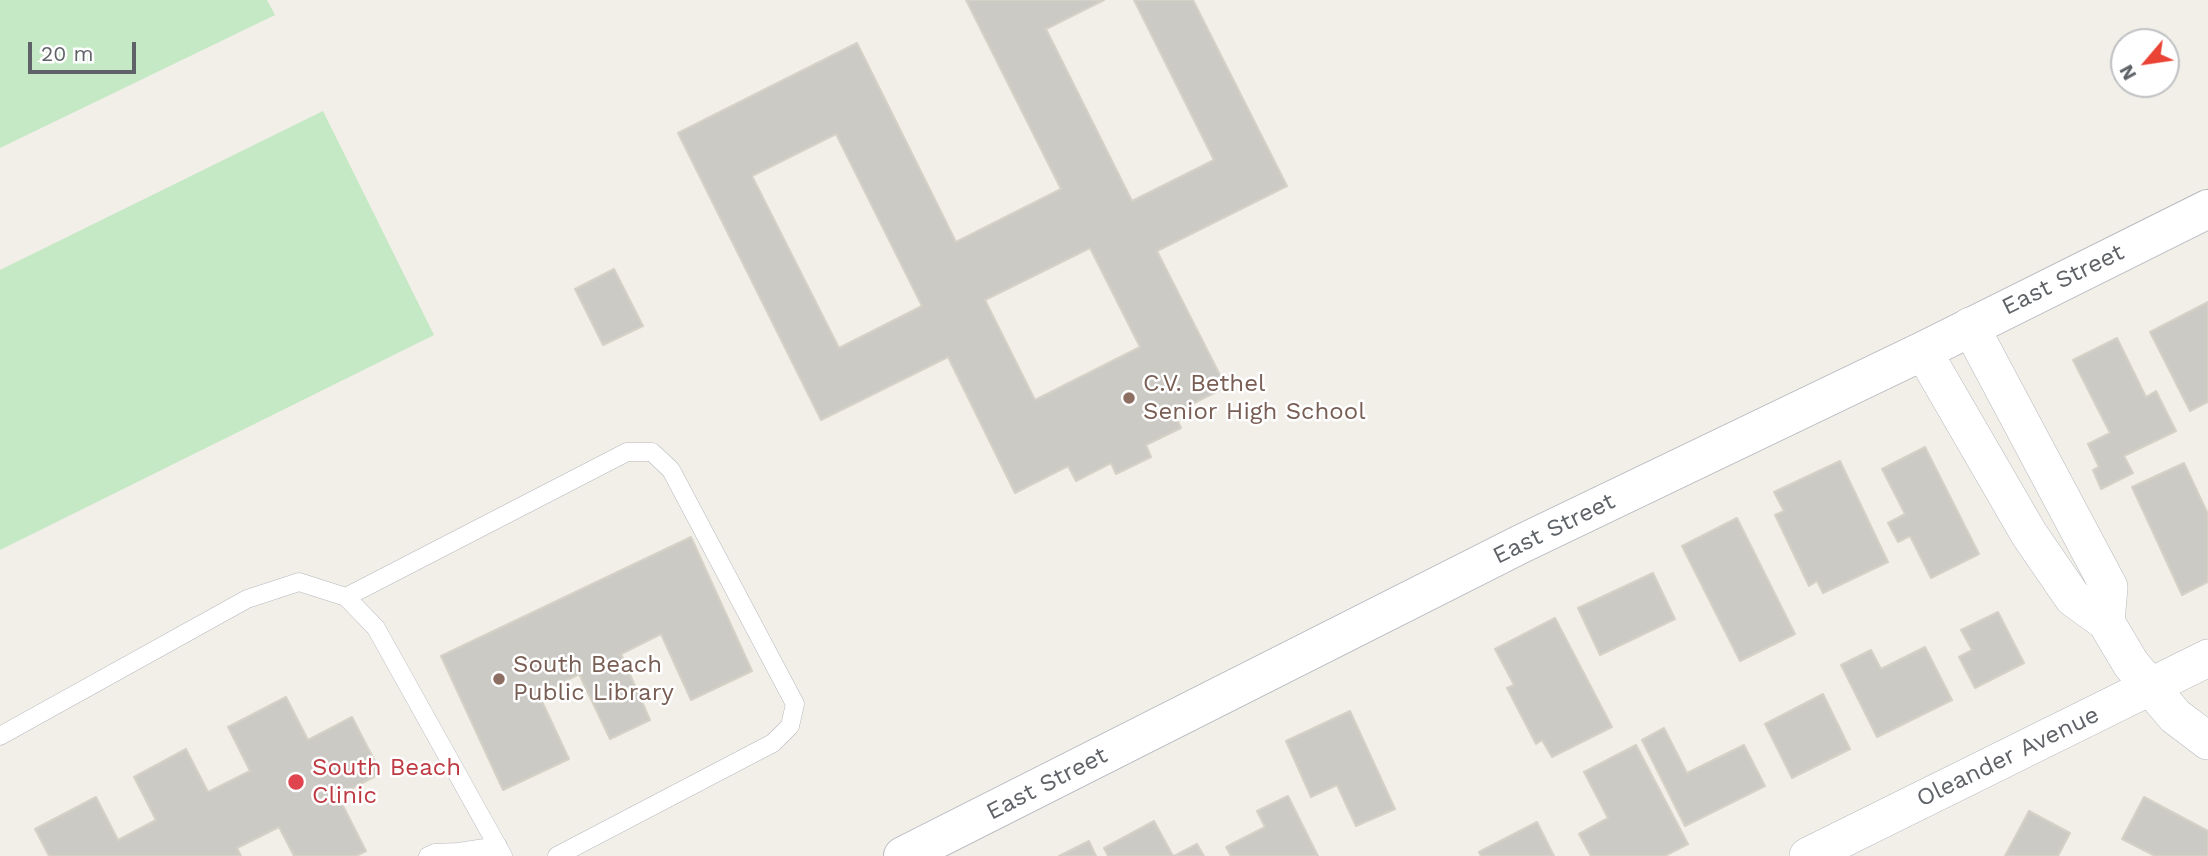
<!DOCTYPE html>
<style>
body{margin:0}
#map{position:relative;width:2208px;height:856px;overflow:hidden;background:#f1efe8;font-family:"Work Sans",sans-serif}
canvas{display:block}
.north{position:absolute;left:2110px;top:28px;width:70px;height:70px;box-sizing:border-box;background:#fff;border:2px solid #bfc1c3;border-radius:50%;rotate:241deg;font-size:19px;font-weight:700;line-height:28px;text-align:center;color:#5f6368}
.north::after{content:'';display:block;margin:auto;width:24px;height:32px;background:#ea4335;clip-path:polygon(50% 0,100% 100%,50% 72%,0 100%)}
.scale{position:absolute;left:28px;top:42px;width:108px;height:32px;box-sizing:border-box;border:4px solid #5f6368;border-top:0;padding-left:9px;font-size:21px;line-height:24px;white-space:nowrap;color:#5f6368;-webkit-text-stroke:5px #fff;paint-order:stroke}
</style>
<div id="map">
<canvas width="2208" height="856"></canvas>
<div class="north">N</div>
<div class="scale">20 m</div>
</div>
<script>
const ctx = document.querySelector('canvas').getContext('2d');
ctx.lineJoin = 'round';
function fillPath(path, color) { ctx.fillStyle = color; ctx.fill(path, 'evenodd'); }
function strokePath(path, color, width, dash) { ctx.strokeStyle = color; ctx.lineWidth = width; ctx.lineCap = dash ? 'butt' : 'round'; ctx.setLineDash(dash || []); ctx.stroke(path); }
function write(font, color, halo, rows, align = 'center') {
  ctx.font = font + ' "Work Sans",sans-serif'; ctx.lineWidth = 5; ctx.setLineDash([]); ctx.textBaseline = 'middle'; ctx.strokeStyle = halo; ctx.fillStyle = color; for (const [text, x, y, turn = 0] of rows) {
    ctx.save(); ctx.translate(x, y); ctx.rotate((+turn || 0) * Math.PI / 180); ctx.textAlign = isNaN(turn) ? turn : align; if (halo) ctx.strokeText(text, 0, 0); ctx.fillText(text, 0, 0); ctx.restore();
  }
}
const green = new Path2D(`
 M0,0H267L275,15L0,148Z
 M323,111L434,335L0,550V270Z`);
const building = new Path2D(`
 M966,0H1104L1046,29L1132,201L1214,160L1134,0H1193L1287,186L1157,251L1226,387L1174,413L1181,428L1146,445L1151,457L1116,474L1111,463L1076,481L1068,466L1015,493L948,357L821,420L678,133L857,43L956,242L1061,189ZM836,134L922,306L839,348L752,176ZM1090,248L1140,347L1035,400L985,300Z
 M614,269L643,326L603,345L575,289Z
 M2208,302V402L2190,411L2150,332Z
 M2117,338L2146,397L2156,391L2176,431L2124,456L2133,473L2101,489L2093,470L2099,467L2088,444L2110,433L2073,360Z
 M1925,447L1979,554L1931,578L1910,536L1898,542L1888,523L1905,514L1882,469Z
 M1840,461L1888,562L1823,593L1817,581L1809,586L1775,515L1784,511L1774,492Z
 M2184,463L2208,514V582L2182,595L2132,487Z
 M1737,518L1795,634L1740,661L1682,546Z
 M691,537L752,671L691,700L661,634L621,654L650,720L610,739L579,674L539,695L569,759L503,790L441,656Z
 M1653,573L1675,619L1600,655L1578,608Z
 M1998,612L2024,663L1975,688L1959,657L1972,650L1961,630Z
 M1555,618L1612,727L1552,757L1542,740L1536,744L1507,688L1514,685L1495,649Z
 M1925,647L1952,700L1877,737L1841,665L1871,650L1881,669Z
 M1823,694L1850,749L1792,778L1765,724Z
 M286,697L308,740L352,717L381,773L338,796L366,851L356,856H294L279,827L237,848L241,856H49L35,829L96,797L118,840L156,820L134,777L186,749L208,792L250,771L228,727Z
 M1350,711L1395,809L1356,826L1337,785L1311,797L1286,741Z
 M1664,728L1687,773L1744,745L1765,786L1685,826L1642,740Z
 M1636,745L1688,844L1665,856H1591L1579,834L1608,818L1584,772Z
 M1288,796L1318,856H1231L1226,847L1265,827L1257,811Z
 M2144,797L2208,831V856H2155L2122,839Z
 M2029,811L2070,833L2058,856H2005Z
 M1154,821L1173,856H1108L1104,848Z
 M1537,822L1554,856H1481L1479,852Z
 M1089,841L1096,856H1059Z
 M1197,844L1204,856H1174Z`);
const service = new Path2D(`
 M346,597L627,452H652L671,470L795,704L790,726L773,743L557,856
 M0,736L247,599L299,582L346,597L376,628L503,856
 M459,852L498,846
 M428,856L435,853L459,852L458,856`);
const minor = new Path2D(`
 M1970,326L2109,587L2106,622
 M1923,351L2029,534L2073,598L2106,622L2131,664L2175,716L2208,741
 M1808,856L2208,658`);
const secondary = new Path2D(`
 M903,856L1521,544L1923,351L2208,209`);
const markers = [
 [1129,398,7,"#8d6e63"],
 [499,679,7,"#8d6e63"],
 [296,782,9,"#e0444e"]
];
const streetNames = [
 ["East Street",2063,280,-26],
 ["East Street",1554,529,-26],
 ["Oleander Avenue",2008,757,-26],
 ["East Street",1047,784,-27]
];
const educationNames = [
 ["C.V. Bethel",1143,384],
 ["Senior High School",1143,412],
 ["South Beach",513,665],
 ["Public Library",513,693]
];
const healthNames = [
 ["South Beach",312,768],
 ["Clinic",312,796]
];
fillPath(green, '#c5e8c5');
fillPath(building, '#cccac5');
strokePath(building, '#d6d1c6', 2);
strokePath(service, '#b5b8bc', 19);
strokePath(minor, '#b5b8bc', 38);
strokePath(secondary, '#b6babf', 40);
strokePath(service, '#fff', 18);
strokePath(minor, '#fff', 37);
strokePath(secondary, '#fff', 38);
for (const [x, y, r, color] of markers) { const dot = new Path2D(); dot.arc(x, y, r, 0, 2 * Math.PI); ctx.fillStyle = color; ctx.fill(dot); strokePath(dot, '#fff', 2.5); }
write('24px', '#5f6368', '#fff', streetNames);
write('24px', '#785e54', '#fff', educationNames, 'left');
write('24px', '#be3a42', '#fff', healthNames, 'left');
</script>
